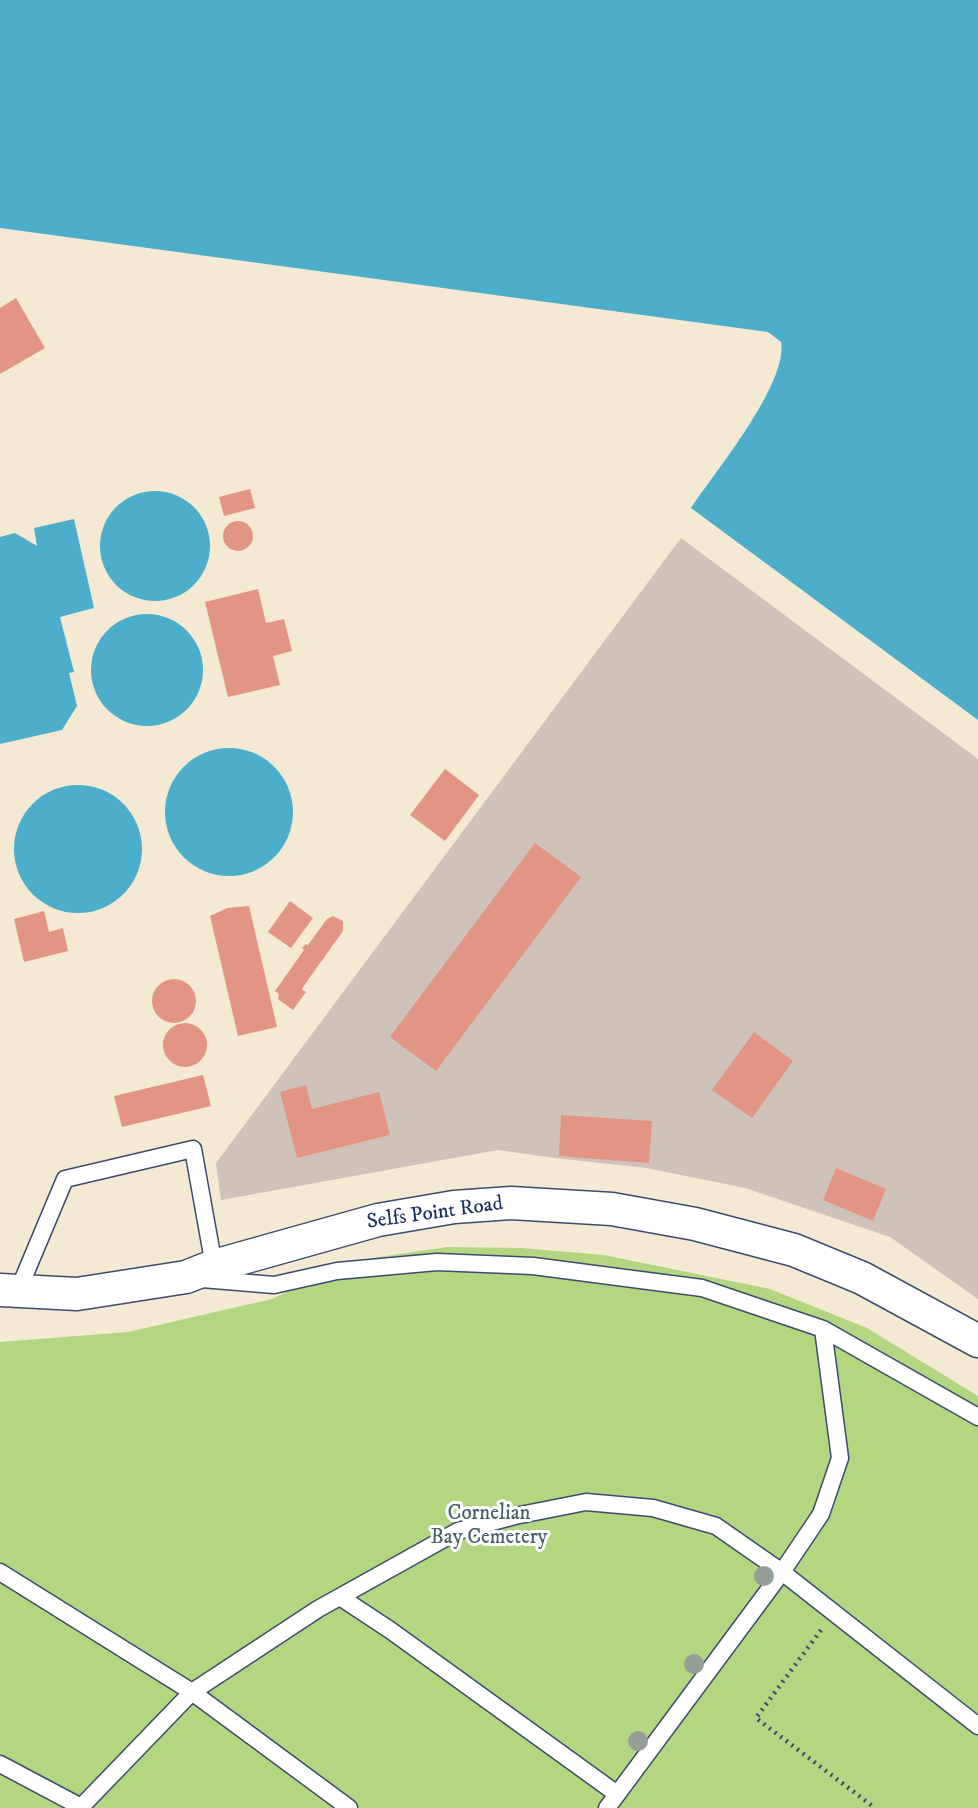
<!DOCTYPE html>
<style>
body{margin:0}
canvas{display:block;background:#f4e9d2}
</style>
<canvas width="978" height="1808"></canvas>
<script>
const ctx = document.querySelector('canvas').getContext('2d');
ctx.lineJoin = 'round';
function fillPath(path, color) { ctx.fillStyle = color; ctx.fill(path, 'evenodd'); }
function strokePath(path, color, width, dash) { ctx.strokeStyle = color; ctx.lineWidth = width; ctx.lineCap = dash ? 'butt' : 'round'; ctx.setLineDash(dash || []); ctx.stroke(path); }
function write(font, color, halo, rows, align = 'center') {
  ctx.font = font + ' "IM FELL DW Pica",serif'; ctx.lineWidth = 6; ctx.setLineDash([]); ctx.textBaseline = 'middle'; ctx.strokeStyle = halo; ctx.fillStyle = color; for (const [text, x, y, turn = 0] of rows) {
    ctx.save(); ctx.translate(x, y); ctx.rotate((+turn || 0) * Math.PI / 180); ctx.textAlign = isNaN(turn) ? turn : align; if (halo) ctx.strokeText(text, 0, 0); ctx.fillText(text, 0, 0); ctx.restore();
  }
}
const industrial = new Path2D(`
 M681,538L978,759V1299L890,1237L745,1188L646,1168L555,1158L498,1150L221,1200L216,1163Z`);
const green = new Path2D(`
 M447,1247L522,1248L604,1255L770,1289L867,1328L978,1396V1808H0V1342L128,1332L272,1299L352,1261Z`);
const water = new Path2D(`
 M0,0H978V720L691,508C715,472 788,384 781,342L768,332L0,228Z
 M100 546a55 55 0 1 1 110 0a55 55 0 1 1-110 0Z
 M74,519L94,608L60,617L74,672L69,673L77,706L62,730L0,744V537L15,533L37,546L34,528Z
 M91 670a56 56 0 1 1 112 0a56 56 0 1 1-112 0Z
 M165 812a64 64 0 1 1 128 0a64 64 0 1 1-128 0Z
 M14 849a64 64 0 1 1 128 0a64 64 0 1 1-128 0Z`);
const building = new Path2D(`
 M16,298L45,348L0,374V308Z
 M250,489L255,508L224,516L219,497Z
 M223 536a15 15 0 1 1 30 0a15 15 0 1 1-30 0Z
 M258,589L266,623L284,619L292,651L273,656L280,685L228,697L205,602Z
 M445,769L479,795L445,841L410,815Z
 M535,843L581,877L436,1071L390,1037Z
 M290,901L313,918L291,948L268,932Z
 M249,906L277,1027L238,1036L210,916L227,908Z
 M44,911L49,932L63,928L68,951L24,962L14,919Z
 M333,916L343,921V931L303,987L302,990L306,992L293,1010L278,999L279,994L275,991L304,950L302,948L306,944L308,945L327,919Z
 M152 1001a22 22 0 1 1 44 0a22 22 0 1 1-44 0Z
 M163 1045a22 22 0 1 1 44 0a22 22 0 1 1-44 0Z
 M754,1032L793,1061L752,1118L712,1090Z
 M203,1075L211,1106L122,1127L114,1096Z
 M306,1085L312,1109L379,1092L390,1135L297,1158L280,1092Z
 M561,1115L652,1121L649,1163L559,1156Z
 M836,1168L886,1189L873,1221L823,1200Z`);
const path = new Path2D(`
 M821,1630L756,1718L875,1808`);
const lane = new Path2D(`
 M202,1279L274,1285L337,1271L437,1262L533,1266L702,1288L823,1329L978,1417
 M18,1291L65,1179L193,1149L214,1266
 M0,1572L192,1692L349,1808
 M340,1597L390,1630L617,1794
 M0,1764L83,1808
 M80,1808L192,1692L318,1609L458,1531L515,1516L586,1502L653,1508L716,1526L782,1572L978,1726
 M607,1808L782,1572L821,1514L840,1458L823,1329`);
const street = new Path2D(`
 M0,1290L77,1294L186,1277L214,1266L378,1220L454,1207L511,1203L612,1209L695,1224L794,1250L862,1278L978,1341`);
const trees = [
 [764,1576],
 [694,1664],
 [638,1741]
];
const streetNames = [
 ["Selfs Point Road",435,1214,-8]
];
const parkNames = [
 ["Cornelian",489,1515],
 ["Bay Cemetery",489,1539]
];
fillPath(industrial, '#cec2b9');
fillPath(green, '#b3d780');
fillPath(water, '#4daecc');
fillPath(building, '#e39585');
strokePath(lane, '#3c4b6f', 19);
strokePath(street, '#3c4b6f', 35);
strokePath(path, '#3c4b6f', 4.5, [2, 5]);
strokePath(lane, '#fff', 16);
strokePath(street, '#fff', 32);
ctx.fillStyle = '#969e98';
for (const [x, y] of trees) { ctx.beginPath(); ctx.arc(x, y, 10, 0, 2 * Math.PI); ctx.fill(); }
write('21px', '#1b2f5e', '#fff', streetNames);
write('21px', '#496168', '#fff', parkNames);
</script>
